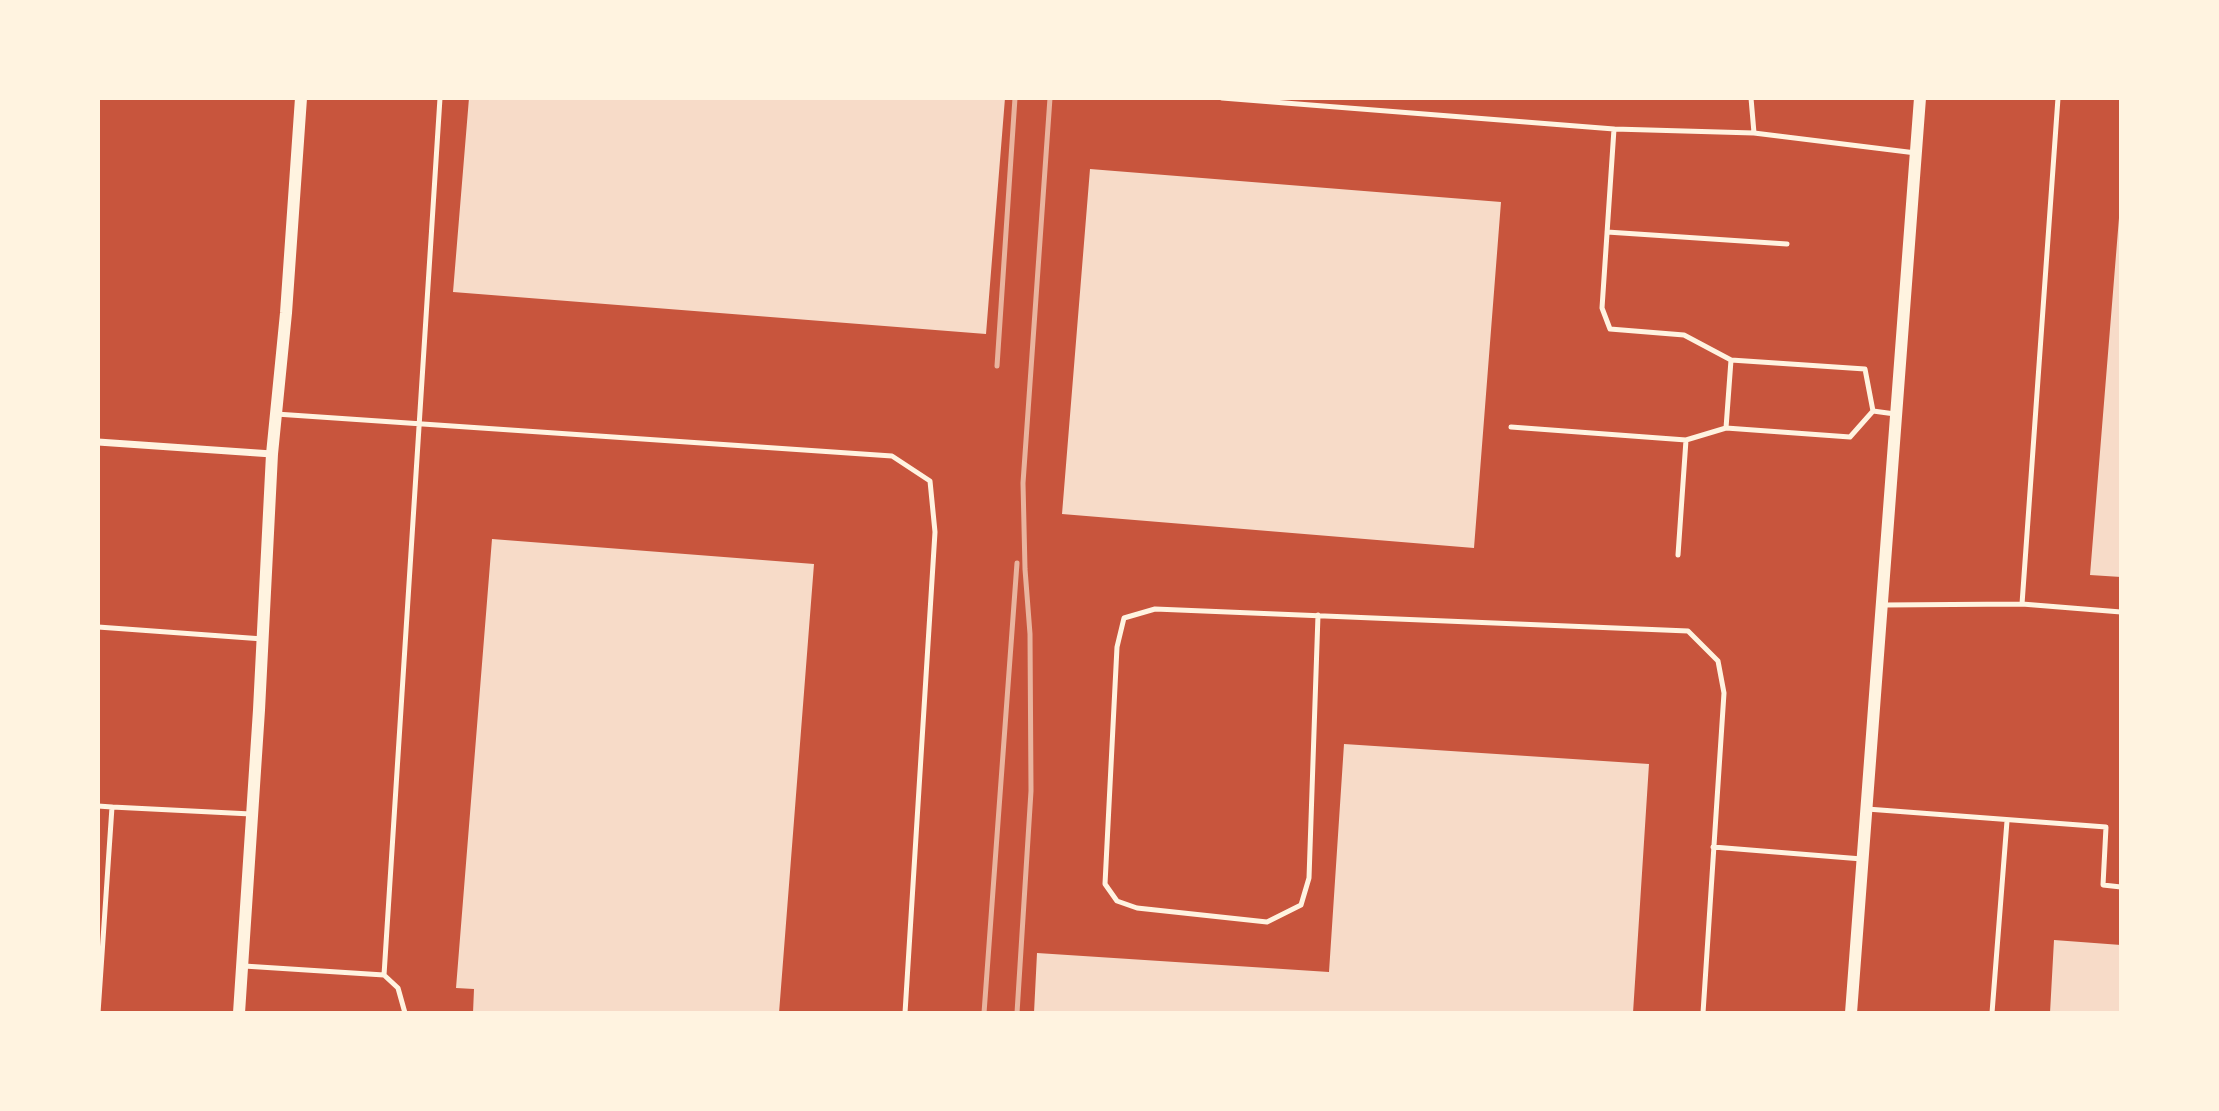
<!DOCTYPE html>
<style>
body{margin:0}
#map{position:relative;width:2219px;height:1111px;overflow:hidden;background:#c8553d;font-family:"Noto Serif",serif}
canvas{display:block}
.frame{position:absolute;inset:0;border:100px solid #fff3e0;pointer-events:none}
</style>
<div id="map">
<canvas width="2219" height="1111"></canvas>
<div class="frame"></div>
</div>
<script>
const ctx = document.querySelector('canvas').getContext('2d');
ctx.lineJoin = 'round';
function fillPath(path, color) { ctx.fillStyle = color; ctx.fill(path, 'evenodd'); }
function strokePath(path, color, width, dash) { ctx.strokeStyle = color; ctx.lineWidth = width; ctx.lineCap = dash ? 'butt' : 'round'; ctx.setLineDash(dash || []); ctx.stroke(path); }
const building = new Path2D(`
 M469,98H1005L986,334L453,292Z
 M1090,169L1501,202L1474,548L1062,514Z
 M2119,218H2121V577L2090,575Z
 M492,539L814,564L779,1013H473L474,989L456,988Z
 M1344,744L1649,764L1633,1013H1034L1037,953L1329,972Z
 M2054,940L2121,945V1013H2050Z`);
const service = new Path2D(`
 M1222,98L1614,129
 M1751,98L1754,133L1916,153
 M1754,133L1614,129L1602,308L1610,329L1684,335L1731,360L1865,369L1873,411
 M1607,232L1787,244
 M1873,411L1895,414
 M276,414L892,456L930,481L935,532L905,1013
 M1511,427L1686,440L1726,428L1850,437L1873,411
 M1726,428L1731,360
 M1678,555L1686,440
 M2022,604L2058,98
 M1883,605L2022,604L2121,612
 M1318,615L1309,878L1301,905L1267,922L1137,908L1117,901L1105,884L1117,647L1124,618L1155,609L1688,631L1718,661L1724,693L1703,1013
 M98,627L263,639
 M98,806L112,807
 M1867,809L2106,827L2103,885L2121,887
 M1713,847L1862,859
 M244,966L384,975L398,988L405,1013
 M384,975L440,98
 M98,1013L112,807L251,814
 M1992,1013L2007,821`);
const minor = new Path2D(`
 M98,442L272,454`);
const tertiary = new Path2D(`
 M239,1013L259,710L272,454L286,313L301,98
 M1851,1013L1920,98`);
const rail = new Path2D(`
 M997,366L1015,98
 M984,1013L1017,563
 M1017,1013L1031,791L1030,634L1025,569L1023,483L1050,98`);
fillPath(building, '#f7dbc8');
strokePath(service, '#fff3e0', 5);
strokePath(minor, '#fff3e0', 7);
strokePath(tertiary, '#fff3e0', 12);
strokePath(rail, '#e9b49f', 5);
</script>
